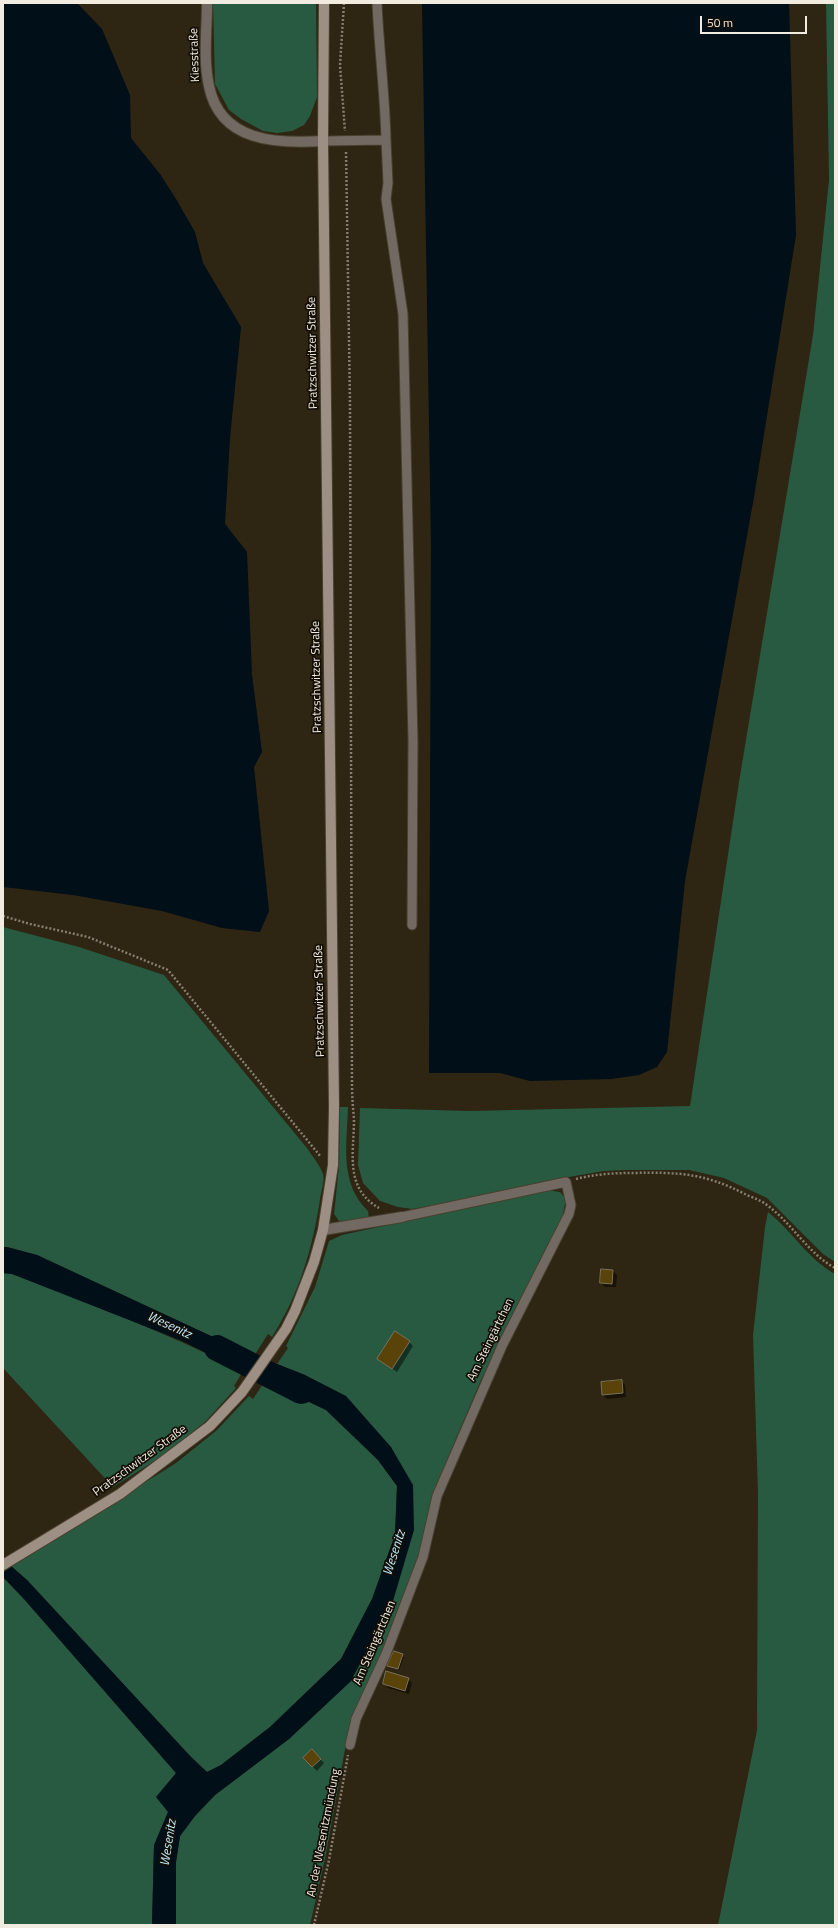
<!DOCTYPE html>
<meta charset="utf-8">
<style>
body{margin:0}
#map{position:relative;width:838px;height:1928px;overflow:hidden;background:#2e2512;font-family:"Titillium Web",sans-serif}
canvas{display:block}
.frame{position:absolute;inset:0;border:4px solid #f2ece0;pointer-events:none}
.scale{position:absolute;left:700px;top:16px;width:107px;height:18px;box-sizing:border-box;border:2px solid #f2ece0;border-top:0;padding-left:5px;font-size:12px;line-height:14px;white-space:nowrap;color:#f2ece0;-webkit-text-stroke:3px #130f07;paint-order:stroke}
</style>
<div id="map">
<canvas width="838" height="1928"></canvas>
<div class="frame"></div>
<div class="scale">50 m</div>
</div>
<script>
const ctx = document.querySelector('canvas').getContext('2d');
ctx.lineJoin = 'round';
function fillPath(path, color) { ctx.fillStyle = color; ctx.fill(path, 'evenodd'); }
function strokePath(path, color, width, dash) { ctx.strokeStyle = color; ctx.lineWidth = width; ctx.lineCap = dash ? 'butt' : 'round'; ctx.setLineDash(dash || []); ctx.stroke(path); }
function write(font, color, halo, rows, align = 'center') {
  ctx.font = font + ' "Titillium Web",sans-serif'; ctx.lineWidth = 3.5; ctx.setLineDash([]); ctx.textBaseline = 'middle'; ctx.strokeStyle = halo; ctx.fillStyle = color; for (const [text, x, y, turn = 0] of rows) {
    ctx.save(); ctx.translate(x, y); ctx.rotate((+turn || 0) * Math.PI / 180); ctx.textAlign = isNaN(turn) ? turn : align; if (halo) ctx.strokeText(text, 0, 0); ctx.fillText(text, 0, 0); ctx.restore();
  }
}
const green = new Path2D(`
 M213,3H316L317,97L310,116L304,125L292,131L277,133L263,131L241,119L229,110L215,84Z
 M826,3H835V1262L823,1254L767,1198L724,1178L689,1170H625L604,1171L557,1179L467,1199L412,1209L398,1207L380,1201L363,1183L358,1165L360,1108L470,1111L690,1106L739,782L813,335L829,180Z
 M3,927L79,947L164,975L307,1148C312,1156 320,1165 323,1174C325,1180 321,1192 320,1199C313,1247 299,1295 272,1337L268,1334L254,1356L37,1255L7,1247H3Z
 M340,1107H348C347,1144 339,1183 368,1211L369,1218L351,1223L339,1221L334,1214L339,1166Z
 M547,1190L560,1192L566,1199L562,1219L481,1380L432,1495L419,1556L346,1744L325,1859L310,1925H176V1862L180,1836L195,1816L215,1795L289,1739L351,1681L413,1485L305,1375L277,1364L288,1348L286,1346L315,1287L329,1241L342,1235Z
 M768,1212C792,1231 808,1259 835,1274V1925H718L757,1730L758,1494L753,1335L765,1227Z
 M3,1273L12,1274C91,1303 168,1334 243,1371L234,1386L236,1388L206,1421L161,1457L113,1487L3,1368Z
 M265,1381L326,1410L378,1460L397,1486L395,1535L372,1599L341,1659L270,1727L221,1765L207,1772L191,1757L27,1580L11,1566L176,1463L217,1430L249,1396L253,1399Z
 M3,1577L24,1599L176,1773L168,1812L154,1846L152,1925H3Z`);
const water = new Path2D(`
 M3,3H77L102,29L130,95L131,138L160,174L176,199L195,232L203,263L241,327L230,438L225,524L247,552L252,675L262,752L254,767L269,911L260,932L222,928L162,911L73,895L3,887Z
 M422,3H789L796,235L754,497L685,881L667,1052L657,1067L639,1075L611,1079L530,1081L500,1073H429L431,544Z
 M3,1247H7L37,1255L254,1356L243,1371L180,1340L12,1274L3,1273Z
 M277,1364L305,1375L346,1396L391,1447L413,1485L414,1530L393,1601L351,1681L289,1739L215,1795L195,1816L180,1836L176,1862V1925H152L154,1845L168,1812L156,1797L176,1773L24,1599L3,1577V1573L11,1566L27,1580L191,1757L207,1772L221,1765L270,1727L341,1659L372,1599L395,1535L397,1486L378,1460L326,1410L265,1381Z`);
const shadow = new Path2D(`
 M613,1271L617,1275L616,1287H605L601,1283Z
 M409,1342L413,1346L397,1372L378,1359Z
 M621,1381L625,1385L626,1397L607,1399L603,1395L602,1383Z
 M402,1655L404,1657L399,1670L388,1665Z
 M408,1679L412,1683L409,1694L388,1688L384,1684Z
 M312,1750L324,1763L317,1771L304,1758Z`);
const river = new Path2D(`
 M217,1348L301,1391`);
const building = new Path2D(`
 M601,1269L613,1270L612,1284L600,1283Z
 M395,1331L410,1341L392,1369L377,1359Z
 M622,1380L623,1393L602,1395L601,1382Z
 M394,1651L403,1654L398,1669L387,1666Z
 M386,1671L409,1678L405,1691L383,1684Z
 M312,1749L321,1759L312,1767L303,1758Z`);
const path = new Path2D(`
 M344,3L340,65L345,131
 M346,152L350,403L352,1085C352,1097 353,1108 354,1119C354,1153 344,1188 379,1208
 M3,916L30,924L88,937L168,970L321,1157
 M576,1179C595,1174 614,1173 633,1173C678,1172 704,1173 745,1194C751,1197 758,1199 764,1203C791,1221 807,1253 835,1268
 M314,1925L329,1860L348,1755`);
const lane = new Path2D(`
 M377,3C379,49 385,94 386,140
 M323,141L386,140L388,183L386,199L403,314L413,741L412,925
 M350,1745L356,1719L386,1654L423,1557L437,1496L502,1346L569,1214L571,1205L566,1182L402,1217`);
const street = new Path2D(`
 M207,3C207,30 203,59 209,86C220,142 277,144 323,141
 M323,1230L402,1217`);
const secondary = new Path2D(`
 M3,1565L120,1494L210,1426L242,1392L286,1329L295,1311L314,1262L323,1230L333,1165L334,1107L323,141L324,3`);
const streetNames = [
 ["Kiesstraße",195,55,-92],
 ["Pratzschwitzer Straße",313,353,-91],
 ["Pratzschwitzer Straße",317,677,-91],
 ["Pratzschwitzer Straße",320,1001,-91],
 ["Am Steingärtchen",491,1340,-64],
 ["Pratzschwitzer Straße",140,1461,-36],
 ["Am Steingärtchen",375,1643,-67],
 ["An der Wesenitzmündung",324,1833,-79]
];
const waterNames = [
 ["Wesenitz",169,1326,25],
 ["Wesenitz",395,1553,-72],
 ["Wesenitz",169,1843,-81]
];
fillPath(green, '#275a41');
fillPath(water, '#000f18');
fillPath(shadow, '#0007');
strokePath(river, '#000f18', 26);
fillPath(building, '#5a4309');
strokePath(building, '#7a705b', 1);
strokePath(lane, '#49412f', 11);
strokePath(street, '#49412f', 12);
strokePath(secondary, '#49412f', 12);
strokePath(path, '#867f6f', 2.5, [2, 2]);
strokePath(lane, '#736963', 9);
strokePath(street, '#736963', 10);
strokePath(secondary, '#9e8f85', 10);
write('12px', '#f2ece0', '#130f07', streetNames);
write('italic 13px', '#c0eafc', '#130f07', waterNames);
</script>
